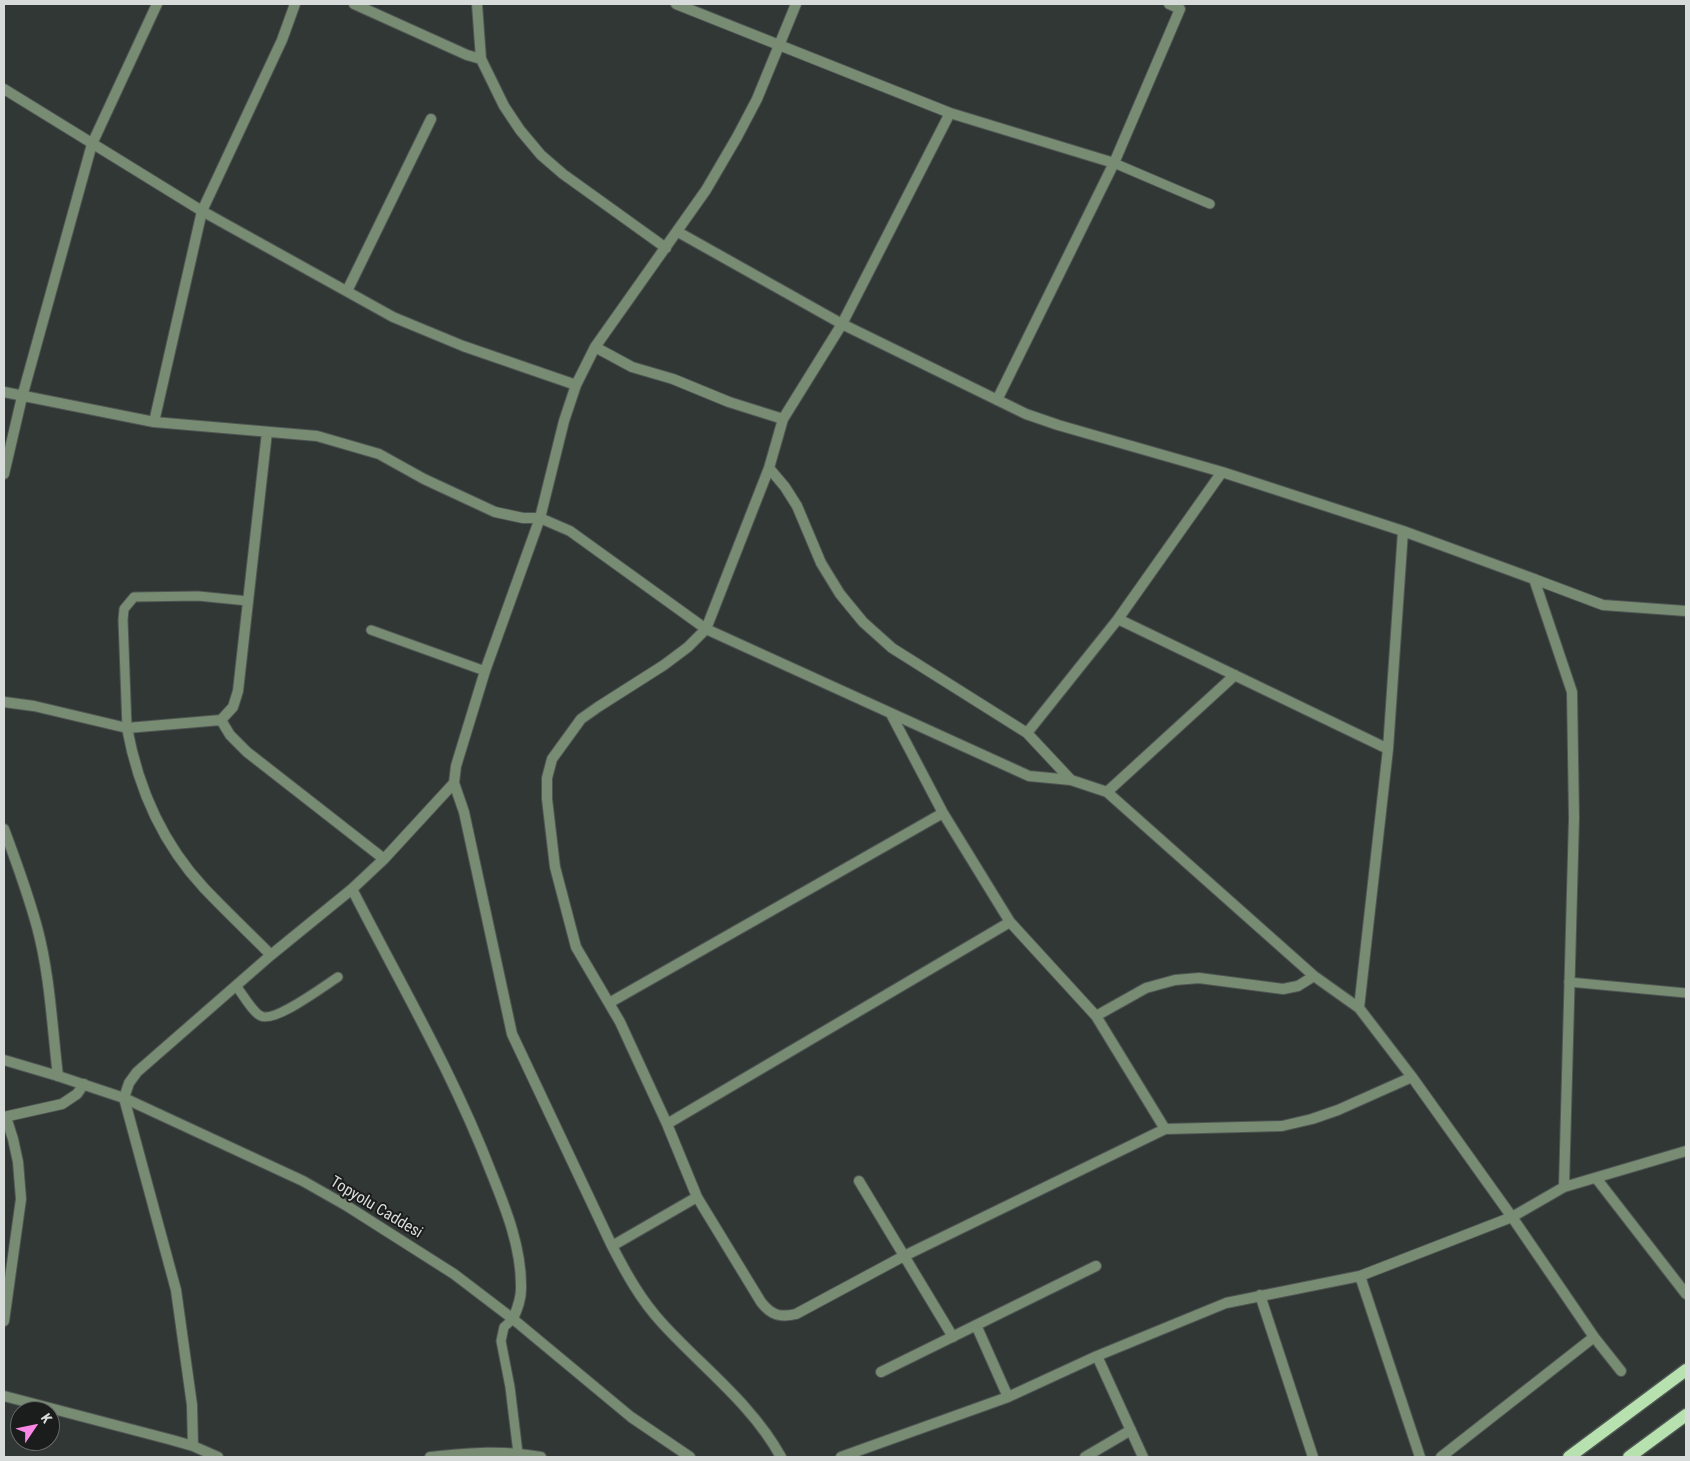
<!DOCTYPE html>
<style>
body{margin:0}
#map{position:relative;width:1690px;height:1461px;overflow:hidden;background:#313735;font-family:"Roboto Condensed",sans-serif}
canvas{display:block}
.frame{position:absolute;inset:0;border:5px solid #d7dbda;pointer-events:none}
.north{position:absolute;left:10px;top:1401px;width:50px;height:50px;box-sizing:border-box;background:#1b1d1d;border:1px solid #666969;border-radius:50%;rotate:56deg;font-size:14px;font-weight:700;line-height:20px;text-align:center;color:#d7dbda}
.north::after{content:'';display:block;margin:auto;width:18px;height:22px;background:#fa87e6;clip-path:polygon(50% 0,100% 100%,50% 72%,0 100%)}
</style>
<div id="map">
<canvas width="1690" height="1461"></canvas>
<div class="frame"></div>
<div class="north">K</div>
</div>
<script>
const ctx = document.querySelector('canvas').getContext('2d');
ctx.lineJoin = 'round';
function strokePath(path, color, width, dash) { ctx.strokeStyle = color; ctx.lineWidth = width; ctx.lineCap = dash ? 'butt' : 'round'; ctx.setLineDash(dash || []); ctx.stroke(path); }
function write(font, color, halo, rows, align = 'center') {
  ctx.font = font + ' "Roboto Condensed",sans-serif'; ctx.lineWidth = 4; ctx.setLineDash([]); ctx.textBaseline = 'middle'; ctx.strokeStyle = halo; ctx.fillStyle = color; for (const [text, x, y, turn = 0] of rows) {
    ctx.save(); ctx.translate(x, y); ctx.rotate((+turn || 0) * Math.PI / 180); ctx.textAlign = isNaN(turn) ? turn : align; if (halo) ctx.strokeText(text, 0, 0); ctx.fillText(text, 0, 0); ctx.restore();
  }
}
const service = new Path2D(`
 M1114,163L1210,204
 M371,630L485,671
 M127,728L123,620L124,609L134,597L198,596L248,601
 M1569,982L1686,993
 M236,986C242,993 253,1013 261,1016C275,1023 324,986 338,977
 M513,1319L504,1327L501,1341L510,1387L518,1453`);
const minor = new Path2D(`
 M354,4L467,55L481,59L504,106L520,130L541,155L563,174L666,248
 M477,4L481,59
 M676,4L950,113L1114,163L997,400
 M4,89L202,211L393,317L463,346L576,385
 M950,113L842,324L783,419L769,468L706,629L688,647L664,665L598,707L581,719L552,759L547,778V799L555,867L576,947L620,1022L667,1124L697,1197L761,1302C771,1315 780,1318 796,1314L902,1257L1165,1129L1282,1126L1312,1119L1338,1110L1412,1077
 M1114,163L1180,9L1169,4
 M678,232L842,324L1026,414L1058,425L1222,472L1403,531L1534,579L1572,692L1574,818L1564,1187L1512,1217L1360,1276L1226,1303L1097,1356L1008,1397L841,1457
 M347,291L431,119
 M595,347L632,367L673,379L729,402L783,419
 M4,392L154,422L317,436L379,454L424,479L495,512L523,518H540L570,531L706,629L1029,776L1071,780L1107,792L1314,976L1359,1008L1412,1077L1512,1217L1594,1337L1441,1457
 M154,422L202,211L282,40L295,4
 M769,468L785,487L797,506L821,563L840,594L863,622L892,648L1027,733L1071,780
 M4,474L22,397L92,144L157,4
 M1118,619L1222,472
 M4,702L34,706L127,728L221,720L230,735L247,752L384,859
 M891,714L943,813L1010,922L1096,1016L1165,1129
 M221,720L233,707L238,691L267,432
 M127,728C138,787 162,843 204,888C226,911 249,933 271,955
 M1027,733L1118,619L1388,749
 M1107,792L1235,675
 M4,829C16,861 28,894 37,927C50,975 52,1026 58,1076
 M352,889C400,983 453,1073 491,1172C506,1209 522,1249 521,1289C521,1300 517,1309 513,1319
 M609,1003L943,813
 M1359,1008L1388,749L1403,531
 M1096,1016L1146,988L1175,980L1199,978L1283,989L1298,986L1314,976
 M4,1117L62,1104L77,1094L84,1084
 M667,1124L1010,922
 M1596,1178L1686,1294
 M859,1181L953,1337
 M1564,1187L1686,1151
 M612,1246L697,1197
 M1360,1276L1420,1457
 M1260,1295L1313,1457
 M4,1321L21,1199L18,1162L13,1139L6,1117
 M976,1325L1008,1397
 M1594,1337L1621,1371
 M1097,1356L1143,1457
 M881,1372L1096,1266
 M4,1396L172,1440L193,1446L218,1457
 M193,1446L192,1405L176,1290L124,1098L129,1083L137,1072L271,955L352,889L384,859L454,783
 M430,1457C471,1453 501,1450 541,1457
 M781,1457C752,1404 702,1367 662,1323C640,1299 626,1273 612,1246L512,1034L464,812L454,783L456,766L485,671L540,518L564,421L576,385L595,347L706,190L737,137L757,99L796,4
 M1085,1457L1131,1430`);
const tertiary = new Path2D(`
 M1534,579L1603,605L1686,611
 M4,1060L58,1076L124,1098L303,1181L347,1206L454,1274L513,1319L631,1417L690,1457`);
const primary = new Path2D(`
 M1569,1457L1686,1370
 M1629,1457L1686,1415`);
const streetNames = [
 ["Topyolu Caddesi",376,1208,31]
];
strokePath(service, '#4f5553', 11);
strokePath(minor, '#4f5553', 12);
strokePath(tertiary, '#4f5553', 12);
strokePath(primary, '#4f5553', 15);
strokePath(service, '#778c73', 9);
strokePath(minor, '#778c73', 10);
strokePath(tertiary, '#778c73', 10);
strokePath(primary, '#b7e2b0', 12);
write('16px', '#d7dbda', '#1b1d1d', streetNames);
</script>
